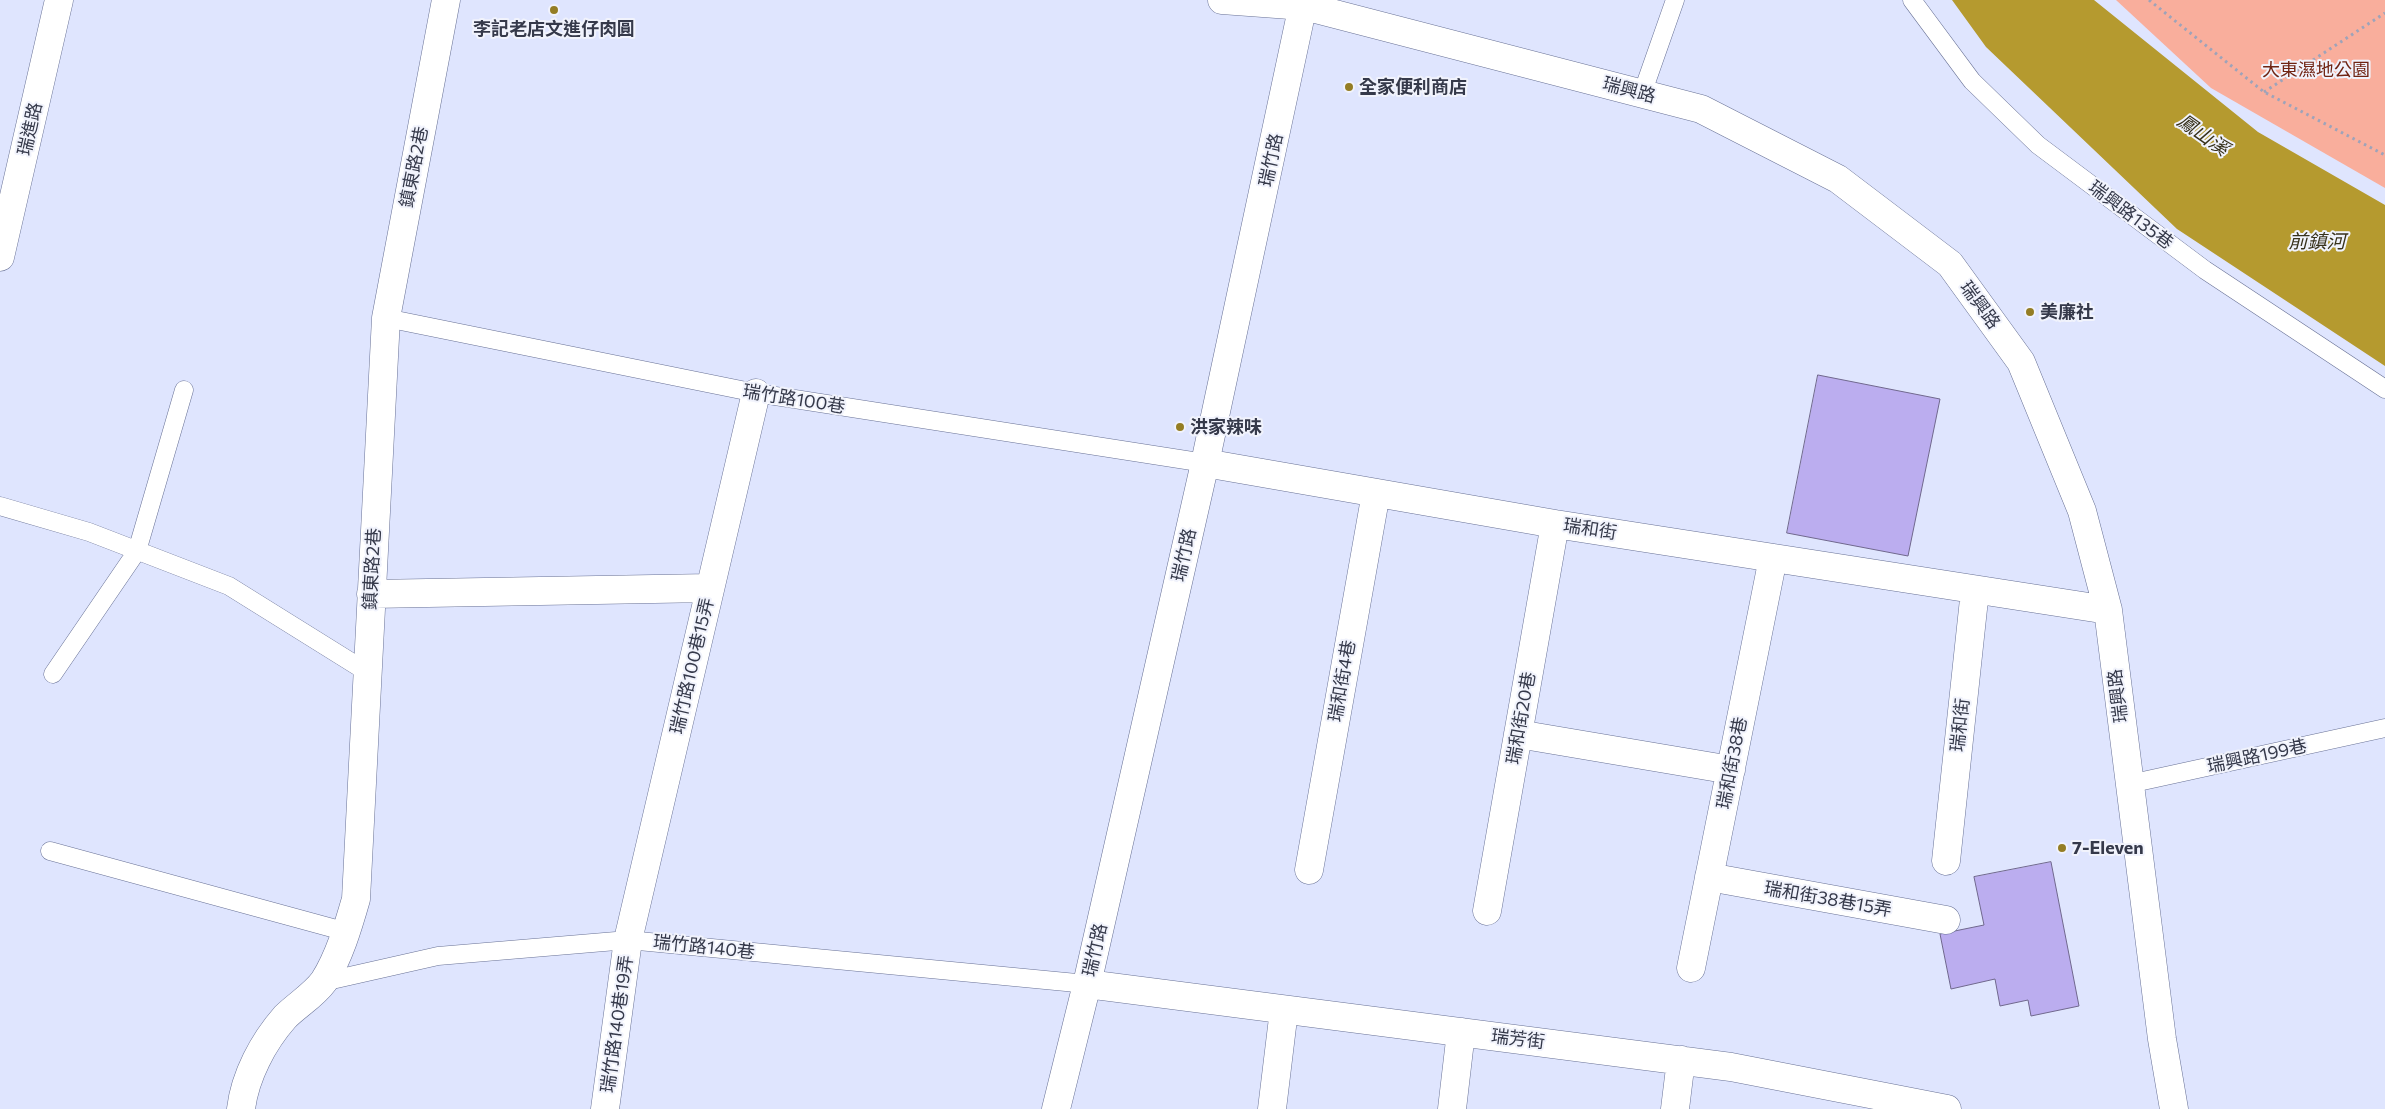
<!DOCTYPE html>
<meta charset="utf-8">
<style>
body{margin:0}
canvas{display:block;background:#dfe5fe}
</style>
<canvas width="2385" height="1109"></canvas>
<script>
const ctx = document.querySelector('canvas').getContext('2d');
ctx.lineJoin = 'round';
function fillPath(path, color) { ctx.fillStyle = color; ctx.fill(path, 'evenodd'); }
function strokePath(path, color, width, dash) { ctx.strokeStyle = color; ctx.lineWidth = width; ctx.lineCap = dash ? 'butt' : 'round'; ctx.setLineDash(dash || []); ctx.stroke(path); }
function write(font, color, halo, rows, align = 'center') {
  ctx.font = font + ' Commissioner,"Noto Sans TC",sans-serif'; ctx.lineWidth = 4; ctx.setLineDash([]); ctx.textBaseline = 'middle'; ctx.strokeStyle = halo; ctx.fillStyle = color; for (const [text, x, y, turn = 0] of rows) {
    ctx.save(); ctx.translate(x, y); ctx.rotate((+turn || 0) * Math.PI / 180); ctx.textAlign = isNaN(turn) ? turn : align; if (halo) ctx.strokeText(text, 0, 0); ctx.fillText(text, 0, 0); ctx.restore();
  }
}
const green = new Path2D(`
 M2116,0H2385V188L2211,88Z`);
const water = new Path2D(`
 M1952,0H2094L2258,132L2385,205V366L2177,229L1986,47Z`);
const building = new Path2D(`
 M1818,375L1940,399L1908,556L1787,533Z
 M2051,862L2079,1006L2031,1016L2028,1000L2000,1006L1995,979L1951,989L1940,934L1984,925L1974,877Z`);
const path = new Path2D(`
 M2149,0L2264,92L2385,155
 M2264,92L2385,13`);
const lane = new Path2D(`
 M1912,0L1972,81L2038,145L2205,270L2385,389
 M1642,94L1675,0
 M386,318L756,393L1205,463
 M0,506L89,532L229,586L367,672
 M53,674L137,551L184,390
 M2129,784L2385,728
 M50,851L347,932
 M323,982L438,956L628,940L1087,984`);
const street = new Path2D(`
 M1222,0L1304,6L1701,109L1838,179L1950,264L2021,362L2082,511L2108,610L2162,1039L2174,1109
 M0,257L59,0
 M1205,463L1555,524L2108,610
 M371,594L710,588
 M1518,734L1731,770
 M1946,861L1975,590
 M1309,870L1376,493
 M1709,877L1946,920
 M1487,911L1555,524
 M1691,968L1773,558
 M1087,984L1731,1067L1947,1109
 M241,1109C245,1076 263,1042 285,1017C297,1005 314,995 324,981C339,957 348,927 356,899L386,318L446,0
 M605,1109L628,940L756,393
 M1056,1109L1087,984L1205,463L1304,0
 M1272,1109L1284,1010
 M1452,1109L1461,1032
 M1675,1109L1681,1060`);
const markers = [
 [554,10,5,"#947d24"],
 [1349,87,5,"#947d24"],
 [2030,312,5,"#947d24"],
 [1180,427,5,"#947d24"],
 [2062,848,5,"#947d24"]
];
const poiNames = [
 ["李記老店文進仔肉圓",554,29,"center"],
 ["全家便利商店",1359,87],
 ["美廉社",2040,312],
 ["洪家辣味",1190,427],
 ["7-Eleven",2072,848]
];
const parkNames = [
 ["大東濕地公園",2316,70]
];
const streetNames = [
 ["瑞興路",1629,90,15],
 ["瑞進路",30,129,-77],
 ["瑞竹路",1271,160,-78],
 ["鎮東路2巷",414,167,-79],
 ["瑞興路135巷",2131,215,37],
 ["瑞興路",1980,305,54],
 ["瑞竹路100巷",794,399,9],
 ["瑞和街",1590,529,9],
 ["瑞竹路",1184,555,-77],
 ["鎮東路2巷",372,569,-87],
 ["瑞竹路100巷15弄",692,666,-77],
 ["瑞和街4巷",1342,681,-80],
 ["瑞興路",2118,696,-97],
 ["瑞和街20巷",1521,718,-80],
 ["瑞和街",1960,725,-84],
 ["瑞興路199巷",2257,756,-12],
 ["瑞和街38巷",1732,763,-79],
 ["瑞和街38巷15弄",1828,899,10],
 ["瑞竹路140巷",704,947,6],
 ["瑞竹路",1095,950,-77],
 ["瑞竹路140巷19弄",617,1024,-82],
 ["瑞芳街",1518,1039,7]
];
const waterNames = [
 ["鳳山溪",2203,135,35],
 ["前鎮河",2317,242]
];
fillPath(green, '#f9ae9c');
fillPath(water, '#b59a2f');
fillPath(building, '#bbadef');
strokePath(building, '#70688d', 1);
strokePath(lane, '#697296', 19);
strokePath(street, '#697296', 29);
strokePath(path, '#9ea3b9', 3, [2.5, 4]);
strokePath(lane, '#fff', 18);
strokePath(street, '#fff', 28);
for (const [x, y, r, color] of markers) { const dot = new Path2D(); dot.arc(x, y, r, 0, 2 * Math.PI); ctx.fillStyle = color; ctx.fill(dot); strokePath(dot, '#f1f3fc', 2); }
write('bold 18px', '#35394a', '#f1f3fc', poiNames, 'left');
write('18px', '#702413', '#f1f3fc', parkNames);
write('18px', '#35394a', '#f1f3fc', streetNames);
write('italic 19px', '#37311b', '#f1f3fc', waterNames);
</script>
